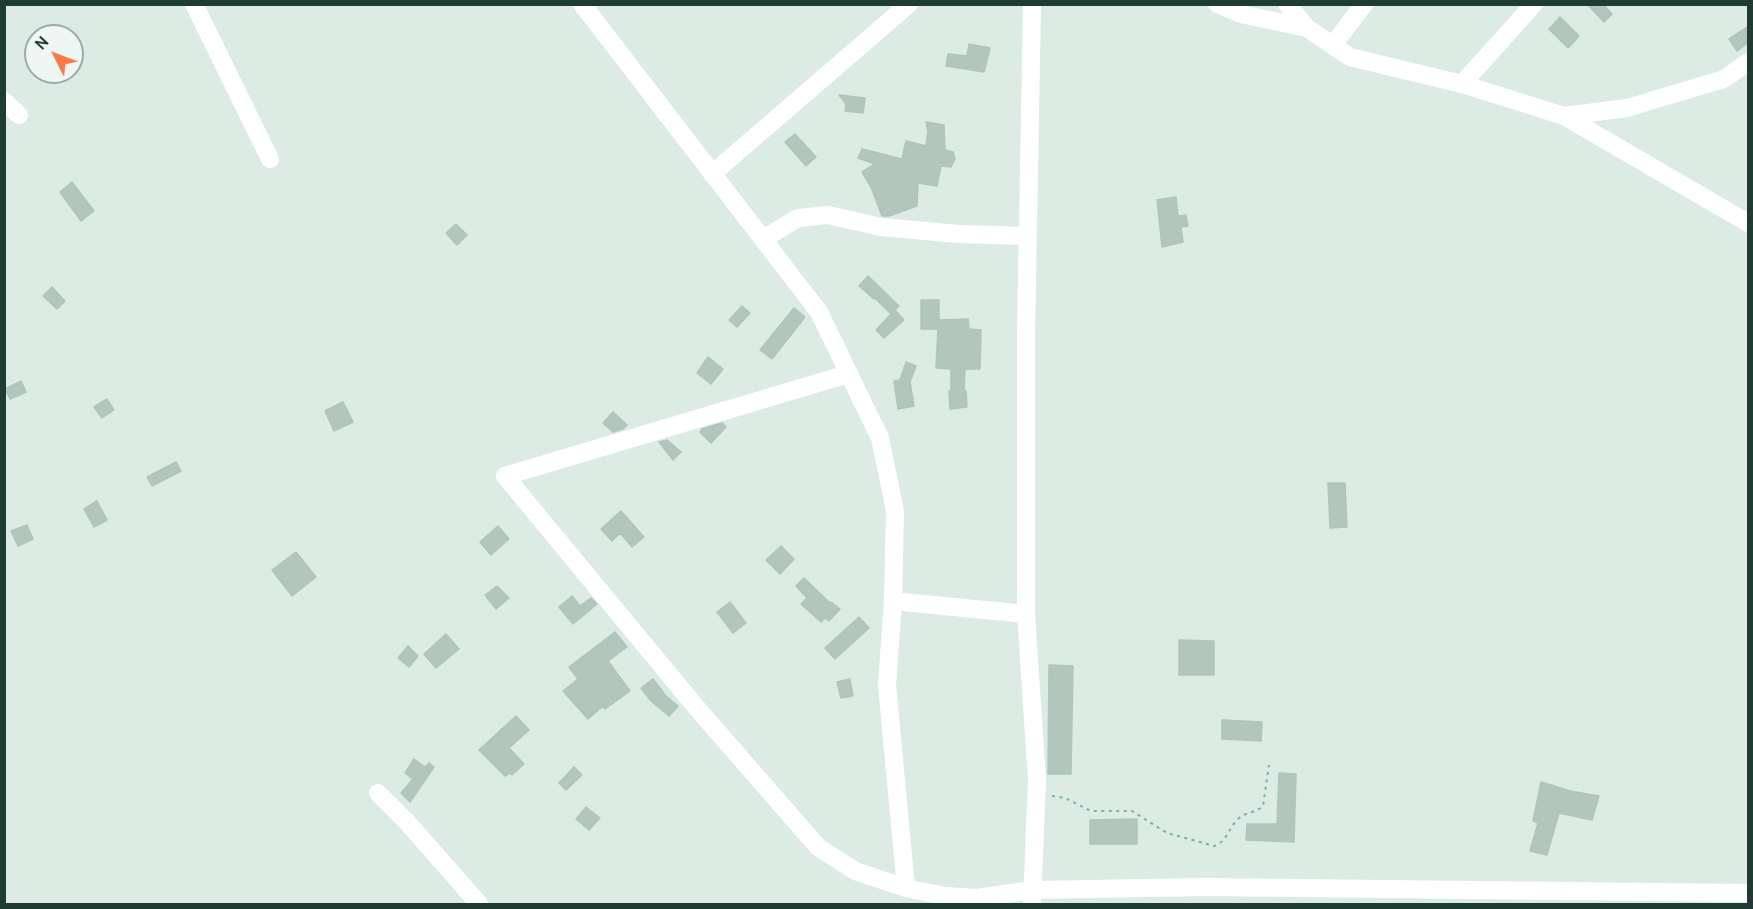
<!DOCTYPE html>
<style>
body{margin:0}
#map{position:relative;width:1753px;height:909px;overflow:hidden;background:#ddebe5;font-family:Cabin,sans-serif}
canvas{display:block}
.frame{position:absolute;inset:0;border:6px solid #1e3b34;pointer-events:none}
.north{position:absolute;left:24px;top:24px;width:60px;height:60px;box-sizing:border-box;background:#eef7f3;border:2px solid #9baca7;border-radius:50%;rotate:312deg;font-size:16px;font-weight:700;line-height:24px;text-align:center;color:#1e3b34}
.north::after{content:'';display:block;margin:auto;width:21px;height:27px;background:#fe7948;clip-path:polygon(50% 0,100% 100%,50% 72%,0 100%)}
</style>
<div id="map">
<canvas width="1753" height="909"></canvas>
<div class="frame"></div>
<div class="north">N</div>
</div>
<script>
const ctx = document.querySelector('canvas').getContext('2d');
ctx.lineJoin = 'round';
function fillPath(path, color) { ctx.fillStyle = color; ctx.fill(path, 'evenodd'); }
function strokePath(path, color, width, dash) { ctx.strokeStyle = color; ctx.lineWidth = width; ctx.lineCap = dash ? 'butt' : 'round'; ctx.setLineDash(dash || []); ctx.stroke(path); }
const building = new Path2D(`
 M1587,4H1603L1612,14L1604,22Z
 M1560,17L1579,36L1568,48L1549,29Z
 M1749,26V42L1737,51L1729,39Z
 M969,44L990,48L984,72L946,66L948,54L967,56Z
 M839,95L865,98L863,113L845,111L846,104Z
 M926,122L944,125L945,150L953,152L955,159L951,167L941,166L937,186L918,183L917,206L889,216H882L871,187L862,172L875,164L858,158L862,149L902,159L906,141L926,146L928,132Z
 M795,134L816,157L806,166L785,142Z
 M72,182L94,211L81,221L60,192Z
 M1176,197L1178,216L1186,215L1188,226L1181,227L1183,242L1162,247L1157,200Z
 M456,224L467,235L457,245L446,233Z
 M868,276L899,306L895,310L904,320L884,338L876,330L893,312L891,314L875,298L874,299L859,286Z
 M52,287L65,301L57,309L43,296Z
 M921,300H939V320L968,319L969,329L981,330L980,369H965L964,391H966L967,407L950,409L949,391H951V369L936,368L938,329H921Z
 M742,306L750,313L737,327L729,320Z
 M794,308L805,317L772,359L760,350Z
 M708,357L723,369L711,384L697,373Z
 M906,362L916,366L910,382L914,406L898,409L894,381L900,380Z
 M21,381L26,392L10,399L5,389Z
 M107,399L114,410L102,418L94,407Z
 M343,402L353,422L334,431L325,411Z
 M613,412L627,425L623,429L613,432L603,423Z
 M722,423L726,427L711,443L700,432L702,429Z
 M667,440L681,452L673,460L659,442Z
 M176,462L181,471L152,486L147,477Z
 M1328,483H1345L1347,527L1330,528Z
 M97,501L107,520L94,527L84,509Z
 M621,511L644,537L632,547L620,533L612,541L601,529Z
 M27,525L33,539L18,546L11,531Z
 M498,526L509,539L491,555L480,542Z
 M781,546L794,559L780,574L766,560Z
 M296,552L316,577L292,596L272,570Z
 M804,578L830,603L831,602L840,609L829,621L825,618L821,622L801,604L807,598L796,586Z
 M497,586L509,598L496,609L485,595Z
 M572,596L580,606L591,598L597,604L573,624L559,607Z
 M730,602L746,623L733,633L717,612Z
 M859,617L869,628L835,659L825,648Z
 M615,632L627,647L608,661L630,691L605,709L603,706L588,719L563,691L578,679L569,667Z
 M446,634L459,649L436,668L424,654Z
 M1179,640L1214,641V675H1179Z
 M408,646L418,656L409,667L398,658Z
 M1049,665L1073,666L1071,774H1048Z
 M653,679L666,696L678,706L669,716L651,701L641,688Z
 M850,679L853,696L841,698L837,682Z
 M516,716L529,730L509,748L524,764L512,775L510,773L505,776L479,750Z
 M1222,720L1262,722L1261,741L1222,739Z
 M414,759L425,767L429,763L434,767L410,802L401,793L413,779L405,773Z
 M574,767L582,775L566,790L559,783Z
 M1279,773L1296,774L1294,842L1246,840L1247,824H1277Z
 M1541,782L1570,791L1599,796L1592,820L1559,813L1547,855L1530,851L1538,823L1533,821Z
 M586,807L600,818L589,830L576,819Z
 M1137,819V844H1090V820Z`);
const path = new Path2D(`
 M1052,796L1065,798L1091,811H1132L1167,833L1214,846C1227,842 1228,829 1237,820C1244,812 1256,813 1263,806L1269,765`);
const minor = new Path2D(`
 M194,4L270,159
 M582,4L819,312L880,438L895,511L893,601L887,685L906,888
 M1032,4L1026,335V614L1037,780L1032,904
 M1217,4L1241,14L1307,28
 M1287,4L1307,28L1350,57L1462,84L1564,116L1627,108L1724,79L1748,62
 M1333,45L1364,4
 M1462,84L1534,4
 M4,101L19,115
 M1564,116L1748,223
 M712,174L909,4
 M763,239L798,218L828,215L881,227L959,234L1028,236
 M848,374L505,476L696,707L818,847L855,871L906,888L944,896L977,898L1032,890L1206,887L1748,893
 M893,601L1026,614
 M378,793L406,821L479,904`);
fillPath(building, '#b3c6be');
strokePath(building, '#afc5bc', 1.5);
strokePath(path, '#7bb1a1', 2, [3, 4.5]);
strokePath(minor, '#fff', 18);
</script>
